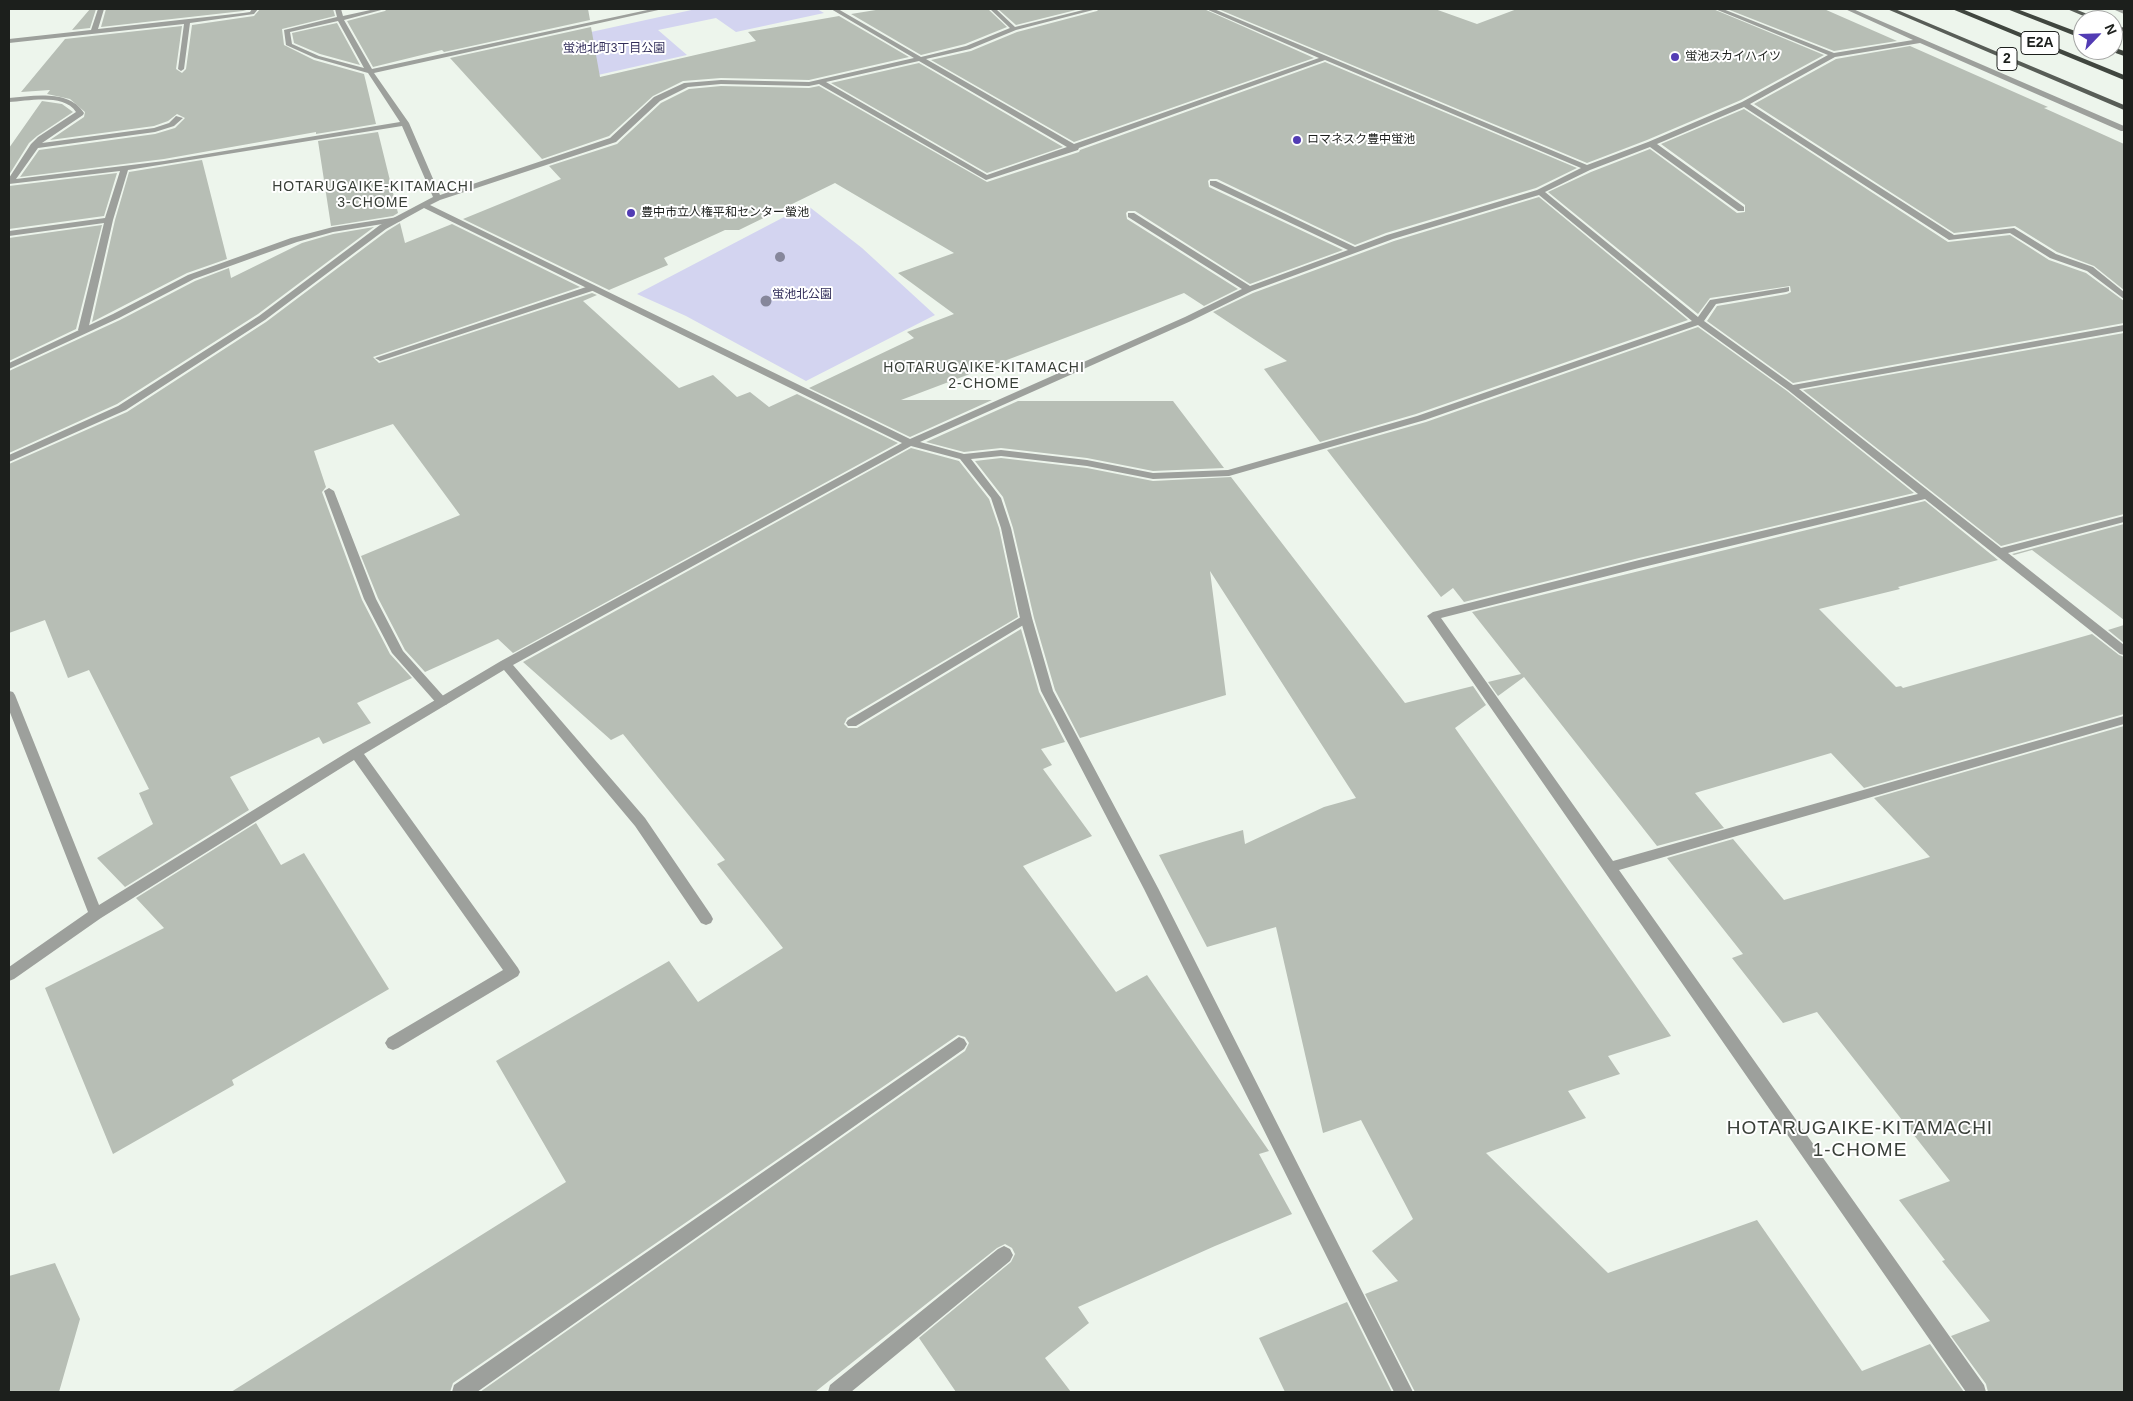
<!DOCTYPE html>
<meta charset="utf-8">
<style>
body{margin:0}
#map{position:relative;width:2133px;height:1401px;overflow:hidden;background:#edf5ec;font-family:Helvetica,sans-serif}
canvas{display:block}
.frame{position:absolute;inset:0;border:10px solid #1c1f1c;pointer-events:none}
.north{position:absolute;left:2073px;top:10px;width:50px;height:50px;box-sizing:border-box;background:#fff;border:1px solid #a4a5a4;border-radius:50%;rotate:66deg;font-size:14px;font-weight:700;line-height:20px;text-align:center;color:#1c1f1c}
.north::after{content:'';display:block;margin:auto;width:18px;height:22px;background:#523cb4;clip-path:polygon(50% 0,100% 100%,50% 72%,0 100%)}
</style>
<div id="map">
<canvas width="2133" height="1401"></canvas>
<div class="frame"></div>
<div class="north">N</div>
</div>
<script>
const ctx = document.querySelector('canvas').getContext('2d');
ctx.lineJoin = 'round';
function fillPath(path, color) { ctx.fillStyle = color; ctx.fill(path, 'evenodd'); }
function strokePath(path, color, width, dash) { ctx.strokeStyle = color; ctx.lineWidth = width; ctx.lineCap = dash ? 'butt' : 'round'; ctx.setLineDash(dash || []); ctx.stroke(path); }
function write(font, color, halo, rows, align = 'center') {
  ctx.font = font + ' Helvetica,"Noto Sans JP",sans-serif'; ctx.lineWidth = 4; ctx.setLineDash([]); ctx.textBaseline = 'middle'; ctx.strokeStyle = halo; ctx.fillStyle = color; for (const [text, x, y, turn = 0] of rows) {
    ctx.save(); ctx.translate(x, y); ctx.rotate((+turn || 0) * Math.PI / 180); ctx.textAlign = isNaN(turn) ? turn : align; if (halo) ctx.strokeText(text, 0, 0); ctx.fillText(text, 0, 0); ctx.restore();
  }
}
const green = new Path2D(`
 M696,9H817L824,13L736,32L716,18L658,30L687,55L598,75L559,39Z
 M807,205L862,248L935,315L806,381L686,316L637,294Z`);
const building = new Path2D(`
 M90,9H96L90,28L72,30Z
 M106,9H250L243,11L101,27Z
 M260,9H333L335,16L282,29L284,45L314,60L364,74L376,124L316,134V132L164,159L20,177L39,150L155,134L175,128L185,118L177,114L168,121L154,126L50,140L84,117L85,112L70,99L47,94L50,90L21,92L65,39L182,26L176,69L182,73L186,69L192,25L254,16Z
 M387,9H588L590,20L444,52L442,50L373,67L347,21L385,11Z
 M882,9H988L1007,27L965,44L921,55L851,14Z
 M998,9H1080L1016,25Z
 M1099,9H1204L1314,58L1074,142L931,60L971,51L1017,32L1097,11Z
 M1218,9H1435L1477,24L1517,9H1713L1824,55L1741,100L1647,140L1587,163Z
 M1727,9H1824L1897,41L1834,51Z
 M839,16L909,57L809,80L721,78L683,81L653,96L609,136L542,159L450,58L591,27L600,77L756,41L748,32Z
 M337,23L360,65L320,54L294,43L292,33Z
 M1910,46L2048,107L2044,108L2124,144V290L2094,266L2057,252L2015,226L1954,233L1754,104L1836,59Z
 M1325,62L1577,168L1536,188L1386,233L1355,245L1217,179H1210L1208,181L1209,187L1343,250L1250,284L1135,211H1128L1126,213L1127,219L1238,289L1204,306L1184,293L901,400H992L910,437L809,388L914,338L907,332L954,314L898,273L954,253L835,183L739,230H725L664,258L668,265L609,290L463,219L561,179L549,166L617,144L661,103L689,89L721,86L809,88L819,86L987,182L1079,152L1080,150Z
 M919,63L1063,147L987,173L831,83Z
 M42,101L62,104L73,112L37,136L29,143L9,175V148Z
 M1744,109L1948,242L2010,235L2049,260L2086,273L2124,301V323L1793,383L1707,321L1717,306L1787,294L1791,292L1790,286L1710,298L1698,314L1548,192L1591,172L1650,149L1737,213L1745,212V205L1661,144Z
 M378,132L398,213L393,216L331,226L318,141Z
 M202,160L227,259L187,273L92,322L115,220L129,172Z
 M117,173L104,216L9,229V186Z
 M1539,197L1688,320L1416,414L1320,442L1264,369L1287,361L1213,312L1253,293L1394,241Z
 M400,223L405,243L452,224L580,287L373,357L379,363L592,293L597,295L583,301L679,388L713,375L737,397L750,392L769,407L797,394L898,443L513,653L498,639L425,672L405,650L378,598L361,556L460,515L393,424L314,451L326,487L322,492L362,600L390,654L412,678L357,703L371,723L323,744L319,737L230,777L249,810L125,887L97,858L153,824L139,793L149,789L89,670L68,678L45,620L9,633V464L127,412L266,322L387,231Z
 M102,225L76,329L9,361V238Z
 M374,227L258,314L117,404L9,453V371L120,320L195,281L229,268L231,278L302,243L333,234Z
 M1698,327L1787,391L1914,493L1639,558L1464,602L1453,588L1441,597L1327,450L1426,422Z
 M2124,333V514L2001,546L1803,390Z
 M1018,401H1173L1224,468L1153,471L1087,458L1001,448L964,452L926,442Z
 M911,448L959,461L989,499L999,528L1018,617L847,718L844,724L848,728H857L1021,629L1039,692L1065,742L1041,749L1052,765L1043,769L1092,836L1023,866L1116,992L1147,975L1269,1151L1259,1154L1292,1214L1215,1246L1078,1307L1089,1323L1045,1358L1071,1392H956L919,1338L1011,1262L1015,1254L1012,1248L1005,1244L997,1248L815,1392H480L965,1051L969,1043L965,1037L958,1035L453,1383L450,1392H231L566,1182L496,1061L669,961L698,1002L783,948L717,864L725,860L623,734L611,740L523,662Z
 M1001,458L1087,468L1153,481L1231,477L1405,703L1473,686L1486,705L1455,728L1671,1036L1608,1056L1620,1074L1568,1091L1586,1118L1486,1153L1608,1273L1757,1220L1862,1371L1930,1344L1964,1392H1415L1365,1294L1398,1281L1372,1251L1413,1219L1361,1120L1323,1133L1276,927L1207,947L1159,855L1243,830L1245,844L1324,807L1356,798L1210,571L1226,695L1080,738L1055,690L1034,618L1013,528L1003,497L975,461Z
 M1925,501L1998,560L1898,587L1900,589L1819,609L1896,687L1901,686L1903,688L2092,634L2119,655L2124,657V714L1864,788L1831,753L1695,793L1724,828L1657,846L1524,677L1498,696L1488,682L1521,674L1472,612Z
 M2124,524V620L2032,550L2014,555L2012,554Z
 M2124,625V643L2108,630Z
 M2124,726V1392H1988L1986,1384L1951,1336L1990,1321L1942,1261L1945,1260L1899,1200L1950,1181L1817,1012L1783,1023L1732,958L1743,954L1667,858L1733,839L1784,900L1930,857L1874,798Z
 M256,823L281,865L304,853L389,989L232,1080L234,1085L113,1154L45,988L164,928L136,898Z
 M55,1263L80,1319L59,1392H9V1276Z
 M1347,1302L1392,1392H1285L1259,1338Z`);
const service = new Path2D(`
 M398,217L402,219L401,221L333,232L297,242L194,279L119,318L9,369V363L113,314L188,275L291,238L333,227Z
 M592,285L595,286V290L383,360L380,361L375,358Z
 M329,488L334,491L376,599L403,651L446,699L448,702L446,705H438L392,653L364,599L324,491Z
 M1026,614L1032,618L1030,621L856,726H848L846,723L848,720Z
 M959,1037L964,1039L967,1044L964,1049L477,1392H452L454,1385Z
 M1004,1246L1010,1249L1013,1255L1010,1261L851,1392H828L830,1385L998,1249Z`);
const minor = new Path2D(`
 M98,9H104L98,29L243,13L250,12L252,9H258L254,14L190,23L184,69L181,71L178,69L184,24L9,43V39L91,30Z
 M335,9H341L343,16L375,9H385L344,20L372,69L652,9H663L374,73L409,123L440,195L610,138L654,97L684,83L721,80L809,82L914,58L831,9H838L921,57L966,46L1010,28L990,9H996L1015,27L1087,9H1097L1016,30L970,49L926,59L1074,144L1319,58L1206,9H1214L1587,165L1648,142L1742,102L1828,55L1715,9H1723L1834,53L1913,40L1845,9H1853L2124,126V131H2121L1920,43L1835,57L1750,104L1954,235L2014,228L2056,254L2093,267L2124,292V299L2087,271L2050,258L2010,233L1949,240L1744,107L1657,144L1744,207V211H1738L1650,147L1590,170L1545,192L1698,317L1710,300L1789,287V291L1786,292L1716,304L1704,321L1793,385L2124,325V331L1799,389L2001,548L2124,516V522L2008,553L2124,645V655L2120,654L1925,499L1639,568L1441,618L1613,861L2124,716V724L1619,870L1984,1385L1986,1392H1966L1427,616L1433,612L1639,560L1918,494L1788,390L1698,325L1425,420L1229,476L1153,479L1087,466L1001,456L971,459L1001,498L1011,528L1032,618L1053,691L1158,888L1413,1392H1394L1144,889L1041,691L1020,618L1001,528L991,498L960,459L911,446L513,665L645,818L711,915L713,919L711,923L706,925L701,923L635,826L504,670L364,754L518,968L520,972L518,976L398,1048L393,1050L388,1048L385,1043L388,1038L503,970L354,760L101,918L14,979L9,981V967L88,912L9,710V691L13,692L15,695L99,905L351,750L501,661L902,443L424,208L386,229L265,320L126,410L9,462V455L118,406L259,316L380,225L433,197L402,126L128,170L113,220L88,330L83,333L78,330L104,223L9,236V231L105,218L120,171L9,184V178L31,144L38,137L76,112C64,93 28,101 9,102V98C33,96 69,89 84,113L83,115L42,143L154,128L169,123L176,116L183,118L174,126L155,132L38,148L16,179L164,161L400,122L368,73L315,58L286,45L284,30L337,17ZM338,21L364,68L319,56L292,44L290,32ZM1325,60L1581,168L1537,190L1387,235L1355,247L1216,181H1210V185L1348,250L1250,286L1134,213H1128V217L1242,289L1185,317L910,439L430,205L440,200L616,142L660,101L688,87L721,84L809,86L819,84L986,180L1078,150L1079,148ZM919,61L1067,147L987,175L826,82ZM1539,195L1692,321L1417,416L1228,470L1153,473L1087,460L1001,450L964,454L920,442L1191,321L1252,291L1393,239Z
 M2114,9L2124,10V14L2115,10Z`);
const primary = new Path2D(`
 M1887,9H1895L2124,105V110Z
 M2067,9H2075L2102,20H2093Z
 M2113,23L2124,28V32L2113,27Z`);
const motorway = new Path2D(`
 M1952,9H1962L2124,75V80Z
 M2007,9H2017L2083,34V39Z
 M2113,47L2124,51V56L2110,51L2113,50Z`);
const trees = [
 [780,257,5],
 [766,301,5.5]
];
const markers = [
 [1675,57,5,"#523cb4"],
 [1297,140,5,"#523cb4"],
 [631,213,5,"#523cb4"]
];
const farParknames = [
 ["蛍池北町3丁目公園",614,49],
 ["蛍池北公園",802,295]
];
const farPoinames = [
 ["蛍池スカイハイツ",1685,57],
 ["ロマネスク豊中蛍池",1307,140],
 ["豊中市立人権平和センター螢池",641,213]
];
const shields = [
 [2040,43,38],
 [2007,59,20]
];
const shieldNames = [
 ["E2A",2040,43],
 ["2",2007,59]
];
const farNeighbourhoodnames = [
 ["HOTARUGAIKE-KITAMACHI",373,187],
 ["3-CHOME",373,203],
 ["HOTARUGAIKE-KITAMACHI",984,368],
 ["2-CHOME",984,384]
];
const nearNeighbourhoodnames = [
 ["HOTARUGAIKE-KITAMACHI",1860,1129],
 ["1-CHOME",1860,1151]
];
fillPath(green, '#d3d4f0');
fillPath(building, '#b7beb5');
fillPath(service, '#9da09c');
fillPath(minor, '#9da09c');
fillPath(primary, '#585d57');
fillPath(motorway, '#40463f');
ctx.fillStyle = '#86879b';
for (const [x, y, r] of trees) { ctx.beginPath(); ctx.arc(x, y, r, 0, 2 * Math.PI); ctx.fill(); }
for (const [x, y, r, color] of markers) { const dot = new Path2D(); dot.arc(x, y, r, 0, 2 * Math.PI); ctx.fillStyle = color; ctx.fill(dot); strokePath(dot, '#fff', 2); }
write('12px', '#312d59', '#fff', farParknames);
write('12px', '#1c1f1c', '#fff', farPoinames, 'left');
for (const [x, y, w] of shields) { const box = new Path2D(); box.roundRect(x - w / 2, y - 11.5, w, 23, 4); ctx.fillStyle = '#fff'; ctx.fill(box); strokePath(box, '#1c1f1c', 1); }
write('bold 14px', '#1c1f1c', null, shieldNames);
ctx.letterSpacing = '1px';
write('14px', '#393f38', '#fff', farNeighbourhoodnames);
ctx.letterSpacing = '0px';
ctx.letterSpacing = '1px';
write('19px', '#393f38', '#fff', nearNeighbourhoodnames);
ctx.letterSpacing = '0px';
</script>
